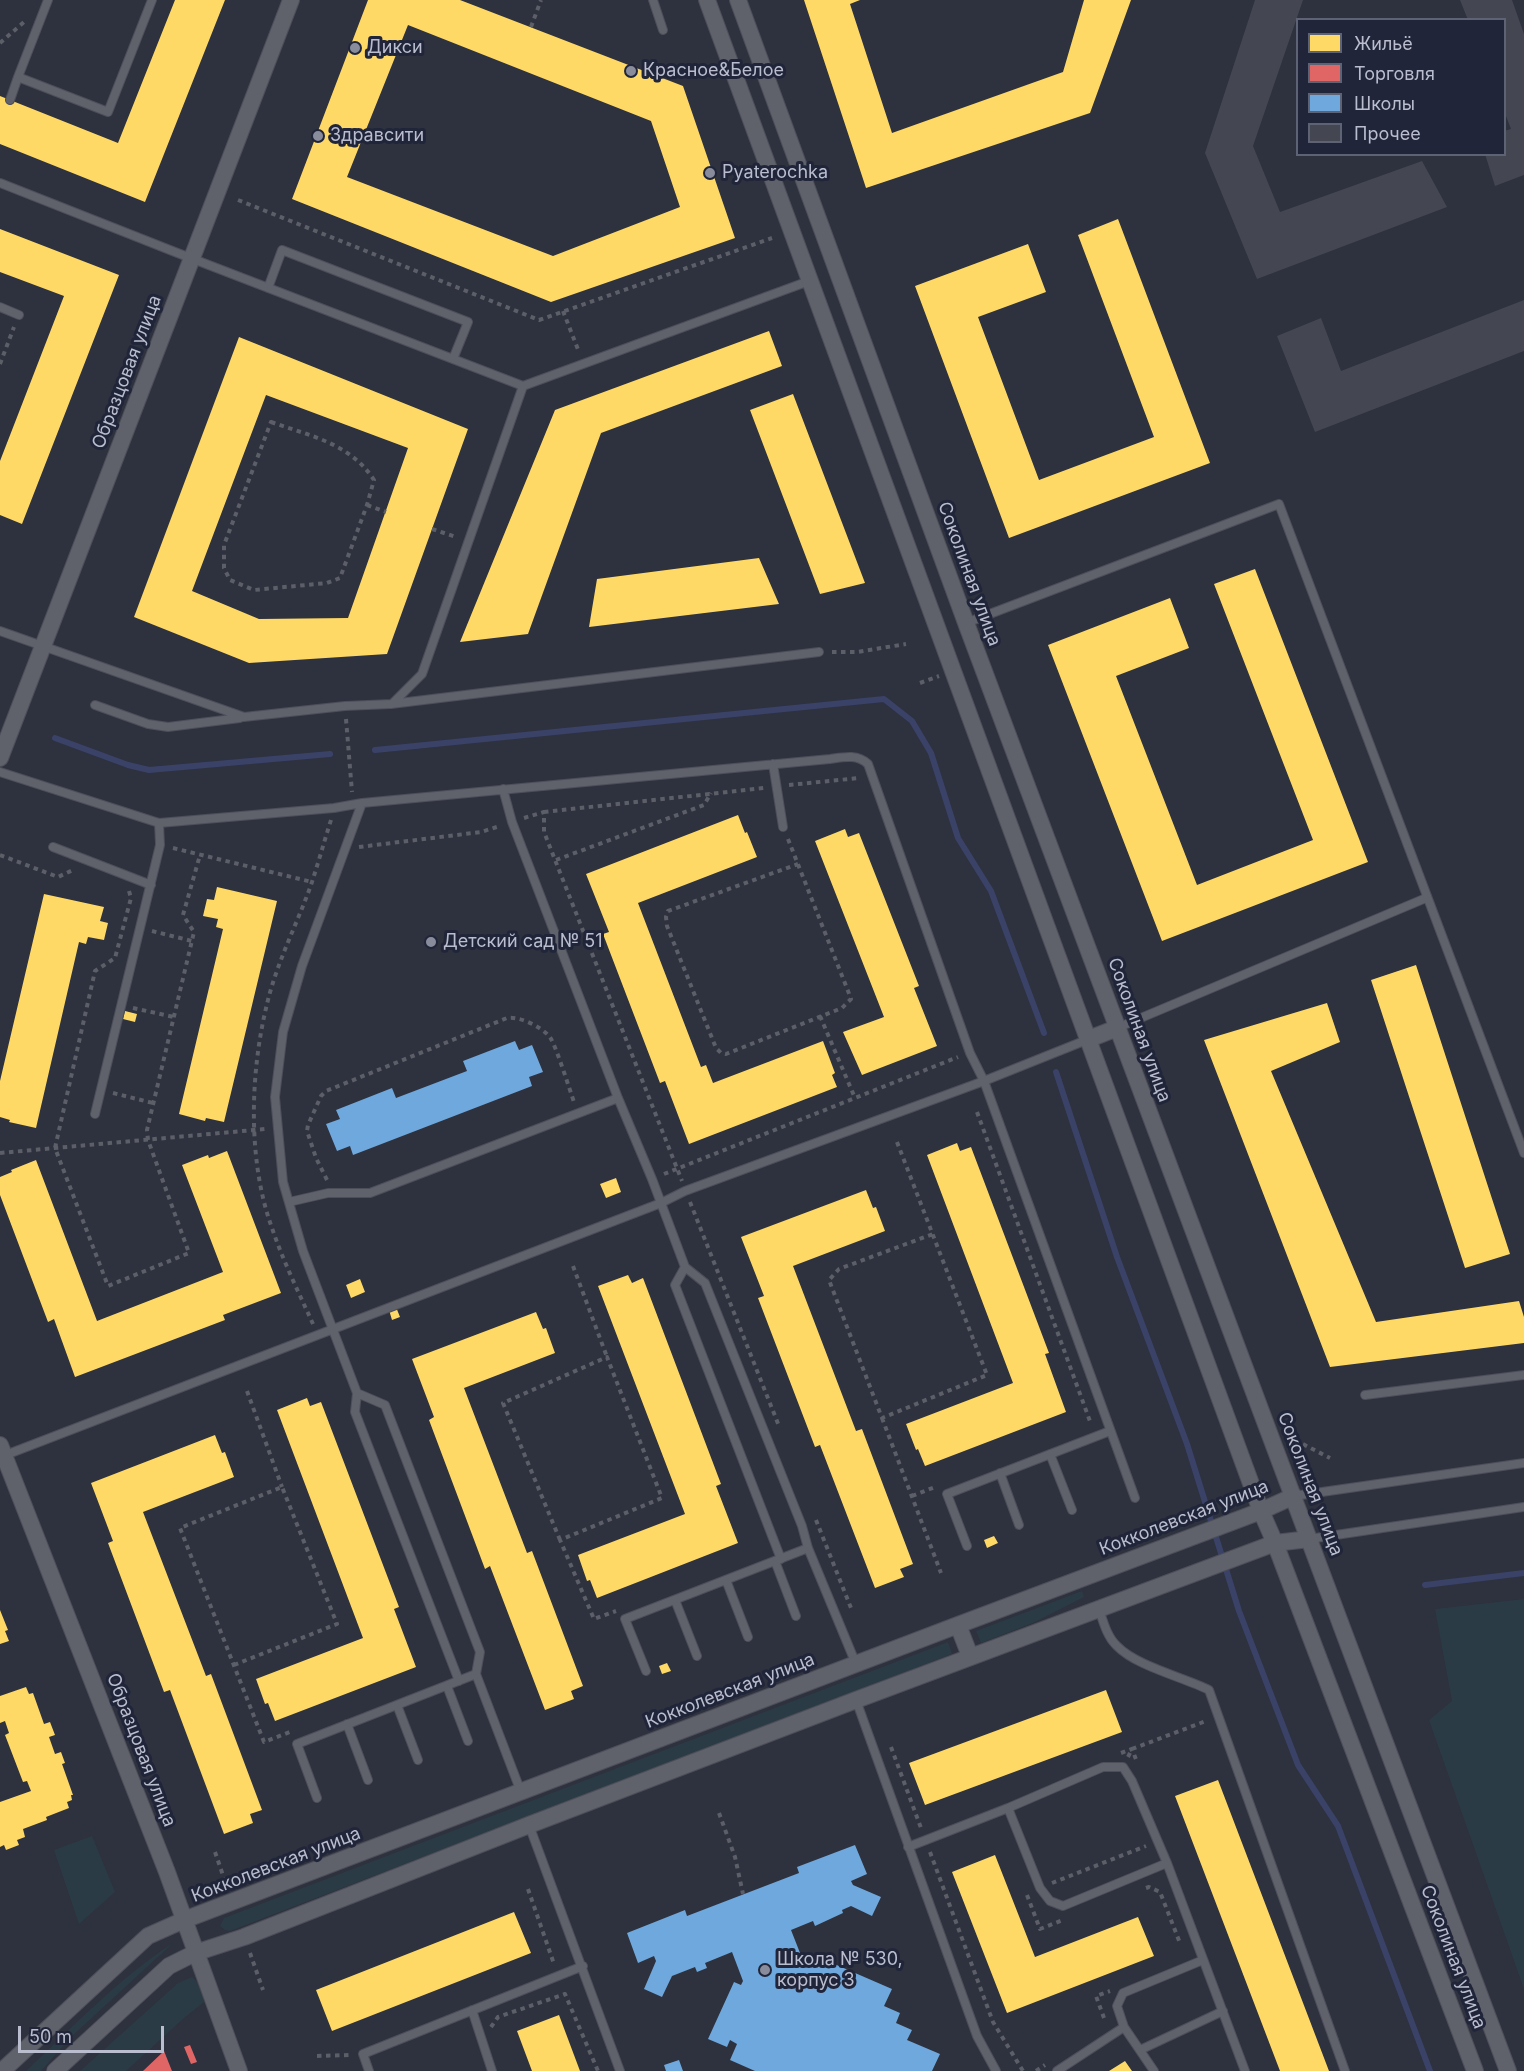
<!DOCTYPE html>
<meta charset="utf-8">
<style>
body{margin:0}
#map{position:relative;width:1524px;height:2071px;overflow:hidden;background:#2e313e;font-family:Inter,sans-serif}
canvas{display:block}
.legend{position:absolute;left:1296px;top:18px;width:210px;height:138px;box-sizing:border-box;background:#20253a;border:2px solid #5e6275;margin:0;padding:8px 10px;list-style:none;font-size:18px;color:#babdcd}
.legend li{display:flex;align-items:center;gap:12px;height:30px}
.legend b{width:30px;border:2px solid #5e6275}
.scale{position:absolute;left:18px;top:2026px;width:146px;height:27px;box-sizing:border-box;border:3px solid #babdcd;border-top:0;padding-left:8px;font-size:18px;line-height:21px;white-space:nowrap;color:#babdcd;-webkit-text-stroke:4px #20253a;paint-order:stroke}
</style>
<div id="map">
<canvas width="1524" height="2071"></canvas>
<ul class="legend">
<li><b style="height:16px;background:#ffd966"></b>Жильё</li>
<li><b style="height:16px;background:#e06666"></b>Торговля</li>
<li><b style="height:16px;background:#6fa8dc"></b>Школы</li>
<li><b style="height:16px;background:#444752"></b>Прочее</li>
</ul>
<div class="scale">50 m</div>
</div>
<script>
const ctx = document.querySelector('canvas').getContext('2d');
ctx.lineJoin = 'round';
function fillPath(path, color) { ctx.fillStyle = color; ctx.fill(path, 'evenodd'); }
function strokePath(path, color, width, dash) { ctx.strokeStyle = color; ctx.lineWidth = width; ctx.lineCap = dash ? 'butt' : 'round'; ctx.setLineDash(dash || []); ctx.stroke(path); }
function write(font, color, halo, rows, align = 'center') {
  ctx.font = font + ' Inter,sans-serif'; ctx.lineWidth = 6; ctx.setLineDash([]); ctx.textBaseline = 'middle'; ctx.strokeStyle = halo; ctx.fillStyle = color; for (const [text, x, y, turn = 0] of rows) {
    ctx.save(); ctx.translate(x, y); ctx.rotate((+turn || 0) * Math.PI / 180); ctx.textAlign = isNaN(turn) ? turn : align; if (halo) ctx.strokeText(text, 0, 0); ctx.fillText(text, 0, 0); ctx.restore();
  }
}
const green = new Path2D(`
 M1082,1591L1084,1597L1035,1622L981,1643L976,1631Z
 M1524,1599V1989L1429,1720L1452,1701L1435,1609Z
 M948,1642L952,1654L230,1931L225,1930L220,1926L224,1918Z
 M92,1836L115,1892L79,1924L54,1850Z
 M173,1943L71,2037L41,2071H26C72,2028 120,1977 173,1943Z
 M192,1977L202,1986L204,2002L184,2018L126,2071H80L178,1983Z`);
const homes = new Path2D(`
 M175,0H225L145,202L0,144V96L118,143Z
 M368,0H460L683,86L735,238L551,302L292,199ZM408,25L651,121L680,207L553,256L347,177Z
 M804,0H860L850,4L892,133L1063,72L1084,0H1131L1090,113L866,188Z
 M1118,219L1210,463L1009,538L915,286L1028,244L1046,292L978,317L1039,480L1154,437L1078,235Z
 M0,229L119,275L22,524L0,515V461L64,296L0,272Z
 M769,331L782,366L601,433L528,634L460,642L555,410Z
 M239,337L468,429L387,654L249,663L134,617ZM266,395L408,448L348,618L259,619L192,591Z
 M793,394L865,583L820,594L750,410Z
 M759,558L779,604L589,627L597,579Z
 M1255,569L1368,862L1162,941L1048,645L1170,598L1189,648L1116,676L1197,885L1313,840L1214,584Z
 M738,815L745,833L747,832L757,857L638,903L701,1067L706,1065L713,1083L823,1041L835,1073L832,1075L837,1087L689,1144L665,1081L660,1083L603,934L609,932L586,874Z
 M845,829L848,837L859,833L919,986L914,988L937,1046L862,1075L843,1032L884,1017L815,841Z
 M217,887L277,901L224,1122L206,1118L205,1121L179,1114L223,929L216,927L218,919L203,916L207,899L214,900Z
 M44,894L104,907L100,921L108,923L104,940L88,937L86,944L79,942L36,1128L9,1122L10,1120L0,1117V1081Z
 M1416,965L1510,1254L1465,1268L1371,980Z
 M1327,1003L1340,1042L1271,1071L1376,1322L1519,1301L1524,1317V1343L1330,1367L1204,1040Z
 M125,1011L137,1014L135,1022L123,1019Z
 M957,1143L960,1151L971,1147L1049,1353L1045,1354L1066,1412L925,1466L918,1449L916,1450L906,1424L1013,1383L927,1155Z
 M227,1151L281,1293L223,1315L225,1320L75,1377L54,1319L48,1322L0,1195V1177L12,1172L11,1170L36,1160L97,1321L223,1272L182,1165L208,1155L209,1158Z
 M616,1178L621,1192L606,1198L600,1184Z
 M866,1190L873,1208L876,1207L885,1231L793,1266L856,1431L862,1429L913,1564L900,1569L904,1577L875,1588L820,1445L815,1447L758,1298L764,1296L741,1237Z
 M628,1275L632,1283L643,1278L721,1484L716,1486L738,1543L597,1598L590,1580L587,1581L578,1555L685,1514L598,1286Z
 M360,1279L365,1292L351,1298L346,1285Z
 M396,1307L400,1317L392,1320L389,1310Z
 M536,1312L543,1329L546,1328L555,1353L464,1388L527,1553L532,1551L583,1686L571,1691L574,1699L545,1710L490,1566L485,1569L429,1420L434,1417L412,1359Z
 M307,1398L310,1406L321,1402L399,1607L394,1609L416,1667L275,1721L268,1703L265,1704L256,1679L363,1638L277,1410Z
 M215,1435L222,1453L225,1452L234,1477L143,1512L206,1676L211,1674L262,1810L250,1814L253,1823L224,1834L170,1690L164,1692L108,1543L113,1541L91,1483Z
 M994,1536L998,1543L987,1548L984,1540Z
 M0,1610L8,1630L5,1631L9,1641L0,1644Z
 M667,1663L671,1671L662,1674L659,1666Z
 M26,1687L29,1694L33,1693L44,1724L50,1722L55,1735L49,1737L55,1754L61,1752L65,1763L62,1764L73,1795H71L72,1800L67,1802L69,1808L46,1817L47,1820L23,1829L25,1837L17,1840L19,1845L6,1850L4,1845L0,1847V1802L31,1791L27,1781L23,1782L5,1735L9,1733L5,1721L0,1723V1696Z
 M1106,1690L1122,1732L925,1805L909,1763Z
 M1218,1780L1329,2071H1280L1175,1796Z
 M995,1855L1035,1957L1138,1917L1154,1956L1007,2013L952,1872Z
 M514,1912L531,1953L332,2031L316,1990Z
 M559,2015L580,2071H532L517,2031Z
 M1125,2061L1132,2071H1109Z`);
const shops = new Path2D(`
 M190,2045L197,2062L191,2064L184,2047Z
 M164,2051L172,2071H143Z`);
const schools = new Path2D(`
 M515,1041L519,1050L532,1045L543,1072L529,1077L532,1086L353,1155L350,1146L337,1151L326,1124L340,1119L336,1110L392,1088L396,1098L467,1071L463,1061Z
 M855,1845L867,1874L851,1881L853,1885L881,1897L872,1916L851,1906L842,1910L843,1913L815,1926L813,1921L791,1930L802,1958L806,1960L809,1953L892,1989L884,2006L900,2013L896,2023L912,2030L907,2040L940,2054L932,2071H755L730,2060L737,2044L730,2040L727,2047L708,2039L734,1982L741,1985L743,1981L732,1952L705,1963L707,1968L697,1972L695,1967L672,1976L662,1997L644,1989L656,1961L654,1956L638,1963L627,1933L685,1910L687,1916L799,1873L797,1867Z
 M679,2060L683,2071H666L664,2065Z`);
const stream = new Path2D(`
 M55,738L128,765L149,770L330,754
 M375,750L884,699L912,721L931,753L958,838L991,891L1044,1033
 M1056,1072L1117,1257L1187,1444L1239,1611L1298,1765L1338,1826L1430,2071
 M1425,1585L1524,1573`);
const building = new Path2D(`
 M1255,0H1303L1253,146L1280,212L1422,161L1447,207L1257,279L1205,153Z
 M1460,0H1512L1524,34V175L1495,186L1485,154H1504V131L1511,129L1504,111V20H1468Z
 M1524,300V351L1315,432L1277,336L1321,318L1341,371Z`);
const path = new Path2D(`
 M531,27L541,0
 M0,43L24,22
 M238,200L539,320L772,238
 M563,311L579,352
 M0,364L14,327
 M271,422C310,436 350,443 374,480L367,505L340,578L327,583L254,590L230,580L224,568V545Z
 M367,505L386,512
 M432,529L456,537
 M832,652H857L906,644
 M920,683L939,676
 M346,719L352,792
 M789,785L859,778
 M544,812L764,788
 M524,818L544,812V832L682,1181
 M788,839L850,996L851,999L842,1008L726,1054L721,1053L716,1048L667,926L666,917L668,911L798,864
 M359,847L481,832L500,826
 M173,848L312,882
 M0,855L58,877L75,869
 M556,860L704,805L711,793
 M129,891L131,898L115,958L95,971L55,1148L108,1286L189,1253L148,1140L147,1130L194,932L183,915L200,855
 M152,931L192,941
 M133,1008L174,1017
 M820,1016L855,1098
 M113,1093L153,1103
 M977,1112L1091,1424
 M897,1142L987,1375L882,1418L829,1280L839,1269L933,1234
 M0,1153L265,1129
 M664,1174L958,1057
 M327,1180L316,1158L307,1131L308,1125L321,1096L326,1091L507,1018C519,1016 540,1026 549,1036C555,1042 570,1091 574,1102
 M690,1202L779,1426
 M573,1266L607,1357
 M313,1324C299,1293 283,1261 272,1228C247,1160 250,1070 268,1000C278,960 297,924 311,885C318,864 324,842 331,820
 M247,1391L282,1487
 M882,1418L941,1573
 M1295,1440L1330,1458
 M912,1496L935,1487
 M816,1520L851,1608
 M560,1540L503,1403L607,1357L662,1498L560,1540L594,1619L616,1611
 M234,1665L337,1624L282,1487L180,1528L264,1742L290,1732
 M891,1747L921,1828
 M1121,1753L1132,1749L1137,1762
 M1128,1757L1132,1749L1206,1721
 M719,1813L735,1857L743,1894
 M215,1852L226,1884
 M930,1852L993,2022L1023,2071
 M1052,1883L1146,1846
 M1146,1888L1149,1887L1160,1892L1180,1943
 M528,1889L554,1964
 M1027,1895L1040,1929L1063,1920
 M250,1953L263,1990
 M1104,2018L1096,1996L1110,1991
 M491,2027L498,2017L565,1994L598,2071
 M317,2056L350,2055
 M1036,2071L1045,2065`);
const lane = new Path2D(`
 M48,0L18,77L108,112L152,0
 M653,0L663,30
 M10,100L18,77
 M0,183L175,252L523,386L809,281
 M268,288L282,250L468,322L453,359
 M0,307L19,315
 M966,623L1279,504L1524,1153
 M0,631L244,717L345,706L391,704L819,652
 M392,704L422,674L523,386
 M95,705L148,724L168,727L240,718
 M773,764L783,827
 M0,772L159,823L334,808L362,803L302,966L283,1032L275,1097L283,1182L303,1251L357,1393L355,1412L459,1681
 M503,789L512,822L618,1098L652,1179L685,1267L705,1283L802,1526L808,1548L856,1664
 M362,803L830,759C844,757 857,754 868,764L970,1053L984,1081L1135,1498
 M53,847L151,885
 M1117,1028L1426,898
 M95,1114L160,845L159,823
 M289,1202L328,1193H370L618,1098
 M685,1267L675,1285L781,1559
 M357,1393L385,1405L480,1652L476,1674L521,1792
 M1365,1395L1524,1375
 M1050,1454L1072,1510
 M3,1456L661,1203L685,1191L984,1081L1089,1039
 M1000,1473L1019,1525
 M1294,1496L1524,1463
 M1309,1539L1524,1507
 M967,1546L947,1494L1110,1431
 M775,1561L796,1616
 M726,1580L748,1637
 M675,1600L697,1656
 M1099,1609C1103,1621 1107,1637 1117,1646C1136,1666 1183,1677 1209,1690L1345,2071
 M646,1671L625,1619L808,1548
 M447,1686L468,1741
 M856,1700L977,2036L996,2071
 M397,1705L418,1760
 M347,1724L368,1780
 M317,1798L297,1744L476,1674
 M1008,1808L1040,1888L1050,1901L1063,1906L1167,1863
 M529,1825L620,2071
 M908,1847L1008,1808L1103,1767H1123L1132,1781L1167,1863L1245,2071
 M472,2010L492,2071
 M1140,2050L1223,2011
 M369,2071L363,2054L583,1966
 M1057,2071L1124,2027
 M1154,2071L1124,2027L1117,2006L1123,1993L1203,1960`);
const street = new Path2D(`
 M707,0L1261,1511L1275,1543L1475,2071
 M738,0L966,623L1508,2071
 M0,758L291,0
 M1089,1039L1117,1028
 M0,1445L167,1872L239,2071
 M958,1625L970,1656
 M2,2071L148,1936L184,1920L958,1625L1261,1511L1294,1496
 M55,2071L169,1966L195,1953L244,1937L529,1825L856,1700L1275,1543L1309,1539`);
const markers = [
 [355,48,6,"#898c9b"],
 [631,71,6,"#898c9b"],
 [318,136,6,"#898c9b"],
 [710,173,6,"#898c9b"],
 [431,942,6,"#898c9b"],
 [765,1970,6,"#898c9b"]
];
const poiNames = [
 ["Дикси",367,48],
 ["Красное&Белое",643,71],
 ["Здравсити",330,136],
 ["Pyaterochka",722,173],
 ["Детский сад № 51",443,942],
 ["Школа № 530,",777,1960],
 ["корпус 3",777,1981]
];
const streetNames = [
 ["Образцовая улица",127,372,-69],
 ["Соколиная улица",969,574,70],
 ["Соколиная улица",1139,1030,70],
 ["Соколиная улица",1310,1484,69],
 ["Кокколевская улица",1184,1518,-21],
 ["Кокколевская улица",730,1691,-21],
 ["Образцовая улица",141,1750,69],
 ["Кокколевская улица",276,1865,-21],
 ["Соколиная улица",1453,1957,69]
];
fillPath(green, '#2b3b45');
fillPath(homes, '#ffd966');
fillPath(shops, '#e06666');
fillPath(schools, '#6fa8dc');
strokePath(stream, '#3a4268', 6);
fillPath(building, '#444752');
strokePath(lane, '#4c4e58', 10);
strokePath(street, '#4c4e58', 18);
strokePath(path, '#5c5f67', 4, [4.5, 4.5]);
strokePath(lane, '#5f616b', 8);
strokePath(street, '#5f616b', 16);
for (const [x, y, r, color] of markers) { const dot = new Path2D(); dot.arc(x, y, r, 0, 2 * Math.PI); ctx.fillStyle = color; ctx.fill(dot); strokePath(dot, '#20253a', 2); }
write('18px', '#babdcd', '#20253a', poiNames, 'left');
write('18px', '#babdcd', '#20253a', streetNames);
</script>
